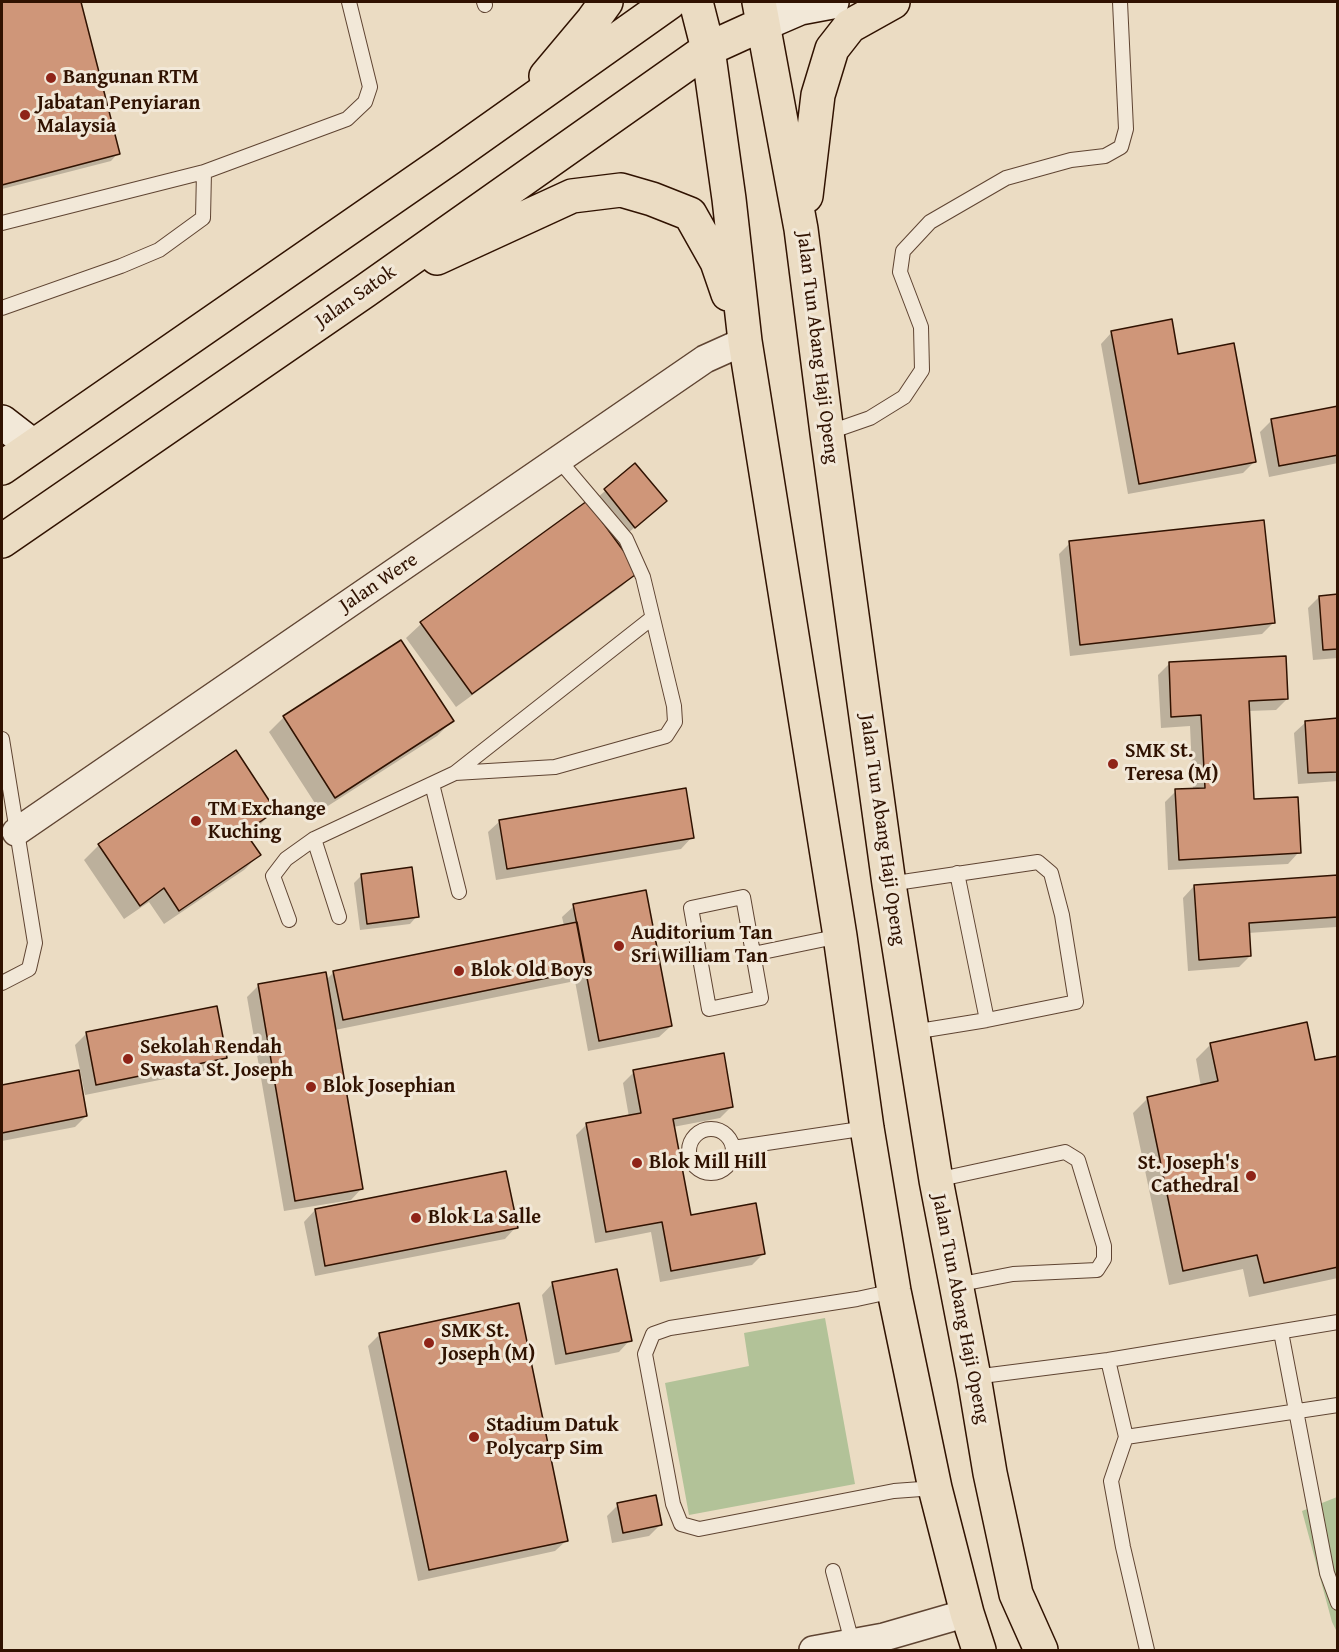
<!DOCTYPE html>
<style>
body{margin:0}
#map{position:relative;width:1339px;height:1652px;overflow:hidden;background:#ebdcc3;font-family:"Gentium Book Plus",serif}
canvas{display:block}
.frame{position:absolute;inset:0;border:3px solid #301201;pointer-events:none}
</style>
<div id="map">
<canvas width="1339" height="1652"></canvas>
<div class="frame"></div>
</div>
<script>
const ctx = document.querySelector('canvas').getContext('2d');
ctx.lineJoin = 'round';
function fillPath(path, color) { ctx.fillStyle = color; ctx.fill(path, 'evenodd'); }
function strokePath(path, color, width, dash) { ctx.strokeStyle = color; ctx.lineWidth = width; ctx.lineCap = dash ? 'butt' : 'round'; ctx.setLineDash(dash || []); ctx.stroke(path); }
function write(font, color, halo, rows, align = 'center') {
  ctx.font = font + ' "Gentium Book Plus",serif'; ctx.lineWidth = 6; ctx.setLineDash([]); ctx.textBaseline = 'middle'; ctx.strokeStyle = halo; ctx.fillStyle = color; for (const [text, x, y, turn = 0] of rows) {
    ctx.save(); ctx.translate(x, y); ctx.rotate((+turn || 0) * Math.PI / 180); ctx.textAlign = isNaN(turn) ? turn : align; if (halo) ctx.strokeText(text, 0, 0); ctx.fillText(text, 0, 0); ctx.restore();
  }
}
const green = new Path2D(`
 M825,1318L855,1484L689,1515L665,1383L749,1366L744,1333Z
 M1337,1497V1632L1332,1622L1302,1511Z`);
const shadow = new Path2D(`
 M2,2H79L118,153L111,161L2,189Z
 M1112,332L1177,356L1254,462L1243,473L1128,494L1101,344Z
 M1338,408V463L1269,477L1260,432L1271,421Z
 M635,465L657,508L627,534L597,498Z
 M586,503L637,572L622,586L456,707L406,638L421,624Z
 M1070,543L1273,623L1262,634L1070,656L1059,554Z
 M1338,595V658L1313,660L1308,608L1319,597Z
 M1169,664L1287,699L1276,710L1248,711L1253,801L1299,852L1288,864L1168,870L1165,802L1176,791L1193,790L1190,726L1161,728L1158,675Z
 M284,717L452,721L437,736L320,811L269,732Z
 M1338,720V781L1298,784L1294,733L1306,722Z
 M235,752L274,810L260,825L245,835L259,855L244,870L164,924L149,902L124,919L84,860L99,845Z
 M500,821L692,837L681,849L496,880L488,832Z
 M362,875L417,916L410,924L360,930L354,883Z
 M1338,876V925L1336,927L1248,933L1250,956L1239,967L1188,971L1183,898L1194,886Z
 M574,906L671,1026L659,1037L588,1051L575,981L335,1030L362,1188L351,1200L284,1211L247,997L258,986L326,980L334,972L564,926L562,917Z
 M87,1033L225,1058L214,1069L85,1095L75,1045Z
 M1211,1044L1314,1062L1338,1057V1278L1249,1297L1243,1269L1169,1285L1133,1113L1148,1098L1201,1087L1196,1059Z
 M78,1072L86,1116L75,1127L2,1141V1087Z
 M634,1072L732,1106L720,1118L673,1127L690,1217L764,1253L752,1265L660,1282L651,1232L595,1243L576,1135L587,1124L629,1117L623,1083Z
 M315,1210L516,1227L505,1239L315,1276L304,1222Z
 M553,1283L630,1340L619,1352L555,1365L542,1295Z
 M380,1334L567,1540L555,1551L418,1581L368,1346Z
 M618,1505L661,1524L649,1536L612,1543L607,1516Z`);
const building = new Path2D(`
 M2,2H81L120,154L2,185Z
 M1172,319L1178,354L1234,343L1256,462L1139,484L1111,331Z
 M1338,406V455L1279,466L1271,419Z
 M635,463L667,501L635,528L604,489Z
 M587,501L639,572L472,694L420,622Z
 M1264,520L1275,623L1080,645L1069,541Z
 M1338,594V649L1323,650L1319,596Z
 M401,640L454,721L335,798L283,716Z
 M1286,656L1288,699L1249,701L1254,799L1298,797L1301,853L1179,860L1175,789L1205,788L1201,715L1171,717L1169,662Z
 M1338,718V772L1308,773L1305,721Z
 M236,750L276,811L245,832L261,855L179,911L164,888L140,906L98,844Z
 M686,788L694,838L507,869L499,820Z
 M412,867L419,917L367,924L361,874Z
 M1338,875V917L1249,923L1251,956L1199,960L1194,885Z
 M646,890L672,1026L599,1041L573,904Z
 M577,922L586,970L343,1020L333,971Z
 M326,972L363,1189L295,1201L258,984Z
 M217,1006L227,1058L96,1085L86,1032Z
 M1307,1022L1315,1060L1338,1056V1267L1264,1283L1257,1255L1183,1271L1147,1097L1218,1081L1210,1043Z
 M724,1053L733,1107L673,1119L691,1215L756,1203L765,1254L671,1271L662,1222L606,1232L586,1123L641,1113L633,1070Z
 M79,1070L87,1116L2,1133V1085Z
 M506,1171L518,1228L325,1266L315,1209Z
 M617,1269L632,1341L566,1354L552,1282Z
 M519,1303L568,1541L429,1570L379,1333Z
 M656,1495L662,1525L623,1533L617,1503Z`);
const lane = new Path2D(`
 M484,2L485,5
 M2,223L204,172L347,119L365,102L370,87L349,2
 M2,308L121,266L159,250L203,218L204,172
 M827,433L870,418L904,397L922,370L921,327L900,272L903,251L930,222L1006,178L1071,160L1105,156L1121,147L1126,129L1120,2
 M2,739L35,943L29,969L2,983
 M455,773L652,618
 M432,784L459,892
 M314,839L339,917
 M957,873L987,1020
 M889,884L1038,862L1051,873L1062,915L1076,1002L987,1020L913,1032
 M743,897L761,998L709,1009L691,908Z
 M289,920L273,876L286,859L314,839L455,773L555,767L666,736L675,722L674,706L643,577L626,539L559,460
 M753,954L840,936
 M689 1151a22 22 0 1 1 44 0a22 22 0 1 1-44 0Z
 M733,1148L867,1128
 M936,1180L1065,1152L1078,1160L1104,1246V1259L1097,1270L1013,1274L956,1285
 M894,1291L857,1299L670,1328L653,1334L645,1354L673,1504L681,1524L699,1529L894,1491L935,1488
 M1281,1332L1327,1573L1338,1603
 M1108,1360L1126,1437L1111,1481L1123,1547L1147,1650
 M974,1377L1108,1360L1338,1322
 M1126,1437L1338,1405
 M833,1571L852,1642`);
const street = new Path2D(`
 M16,832L705,359L745,341
 M813,1650L884,1637L967,1613`);
const secondary = new Path2D(`
 M763,24L800,8L832,2
 M2,422L33,446`);
const primary = new Path2D(`
 M696,2L708,49L729,199L745,341L840,936L867,1128L894,1291L935,1488L967,1613L979,1650
 M759,2L801,229L827,433L889,884L936,1180L974,1377L990,1473L1016,1594L1041,1650
 M546,76L593,20L606,2
 M806,196L818,95L832,49L850,26L893,2
 M437,258L572,196L621,190L652,199L690,214L717,262L728,294
 M2,468L450,158L670,2
 M2,541L365,291L708,49L763,24`);
const markers = [
 [51,78,6,"#8f2418"],
 [25,115,6,"#8f2418"],
 [1113,764,6,"#8f2418"],
 [196,821,6,"#8f2418"],
 [619,946,6,"#8f2418"],
 [459,971,6,"#8f2418"],
 [128,1059,6,"#8f2418"],
 [311,1087,6,"#8f2418"],
 [637,1163,6,"#8f2418"],
 [1251,1176,6,"#8f2418"],
 [416,1218,6,"#8f2418"],
 [429,1343,6,"#8f2418"],
 [474,1437,6,"#8f2418"]
];
const poiNames = [
 ["Bangunan RTM",63,78],
 ["Jabatan Penyiaran",37,104],
 ["Malaysia",37,127],
 ["SMK St.",1125,752],
 ["Teresa (M)",1125,775],
 ["TM Exchange",208,810],
 ["Kuching",208,833],
 ["Auditorium Tan",631,934],
 ["Sri William Tan",631,957],
 ["Blok Old Boys",471,971],
 ["Sekolah Rendah",140,1048],
 ["Swasta St. Joseph",140,1071],
 ["Blok Josephian",323,1087],
 ["Blok Mill Hill",649,1163],
 ["St. Joseph's",1239,1164,"right"],
 ["Cathedral",1239,1187,"right"],
 ["Blok La Salle",428,1218],
 ["SMK St.",441,1332],
 ["Joseph (M)",441,1355],
 ["Stadium Datuk",486,1426],
 ["Polycarp Sim",486,1449]
];
const streetNames = [
 ["Jalan Satok",356,297,-35],
 ["Jalan Tun Abang Haji Openg",817,348,83],
 ["Jalan Were",379,583,-34],
 ["Jalan Tun Abang Haji Openg",882,830,82],
 ["Jalan Tun Abang Haji Openg",960,1309,79]
];
fillPath(green, '#b2c298');
fillPath(shadow, '#0003');
fillPath(building, '#cf9679');
strokePath(building, '#301201', 1.5);
strokePath(lane, '#5f4432', 16);
strokePath(street, '#5f4432', 30);
strokePath(secondary, '#301201', 36);
strokePath(primary, '#301201', 36);
strokePath(lane, '#f2e8d8', 14);
strokePath(street, '#f2e8d8', 27);
strokePath(secondary, '#f2e8d8', 33);
strokePath(primary, '#ebdcc3', 33);
for (const [x, y, r, color] of markers) { const dot = new Path2D(); dot.arc(x, y, r, 0, 2 * Math.PI); ctx.fillStyle = color; ctx.fill(dot); strokePath(dot, '#f2e8d8', 2); }
write('bold 20px', '#301201', '#f2e8d8', poiNames, 'left');
write('20px', '#301201', '#f2e8d8', streetNames);
</script>
